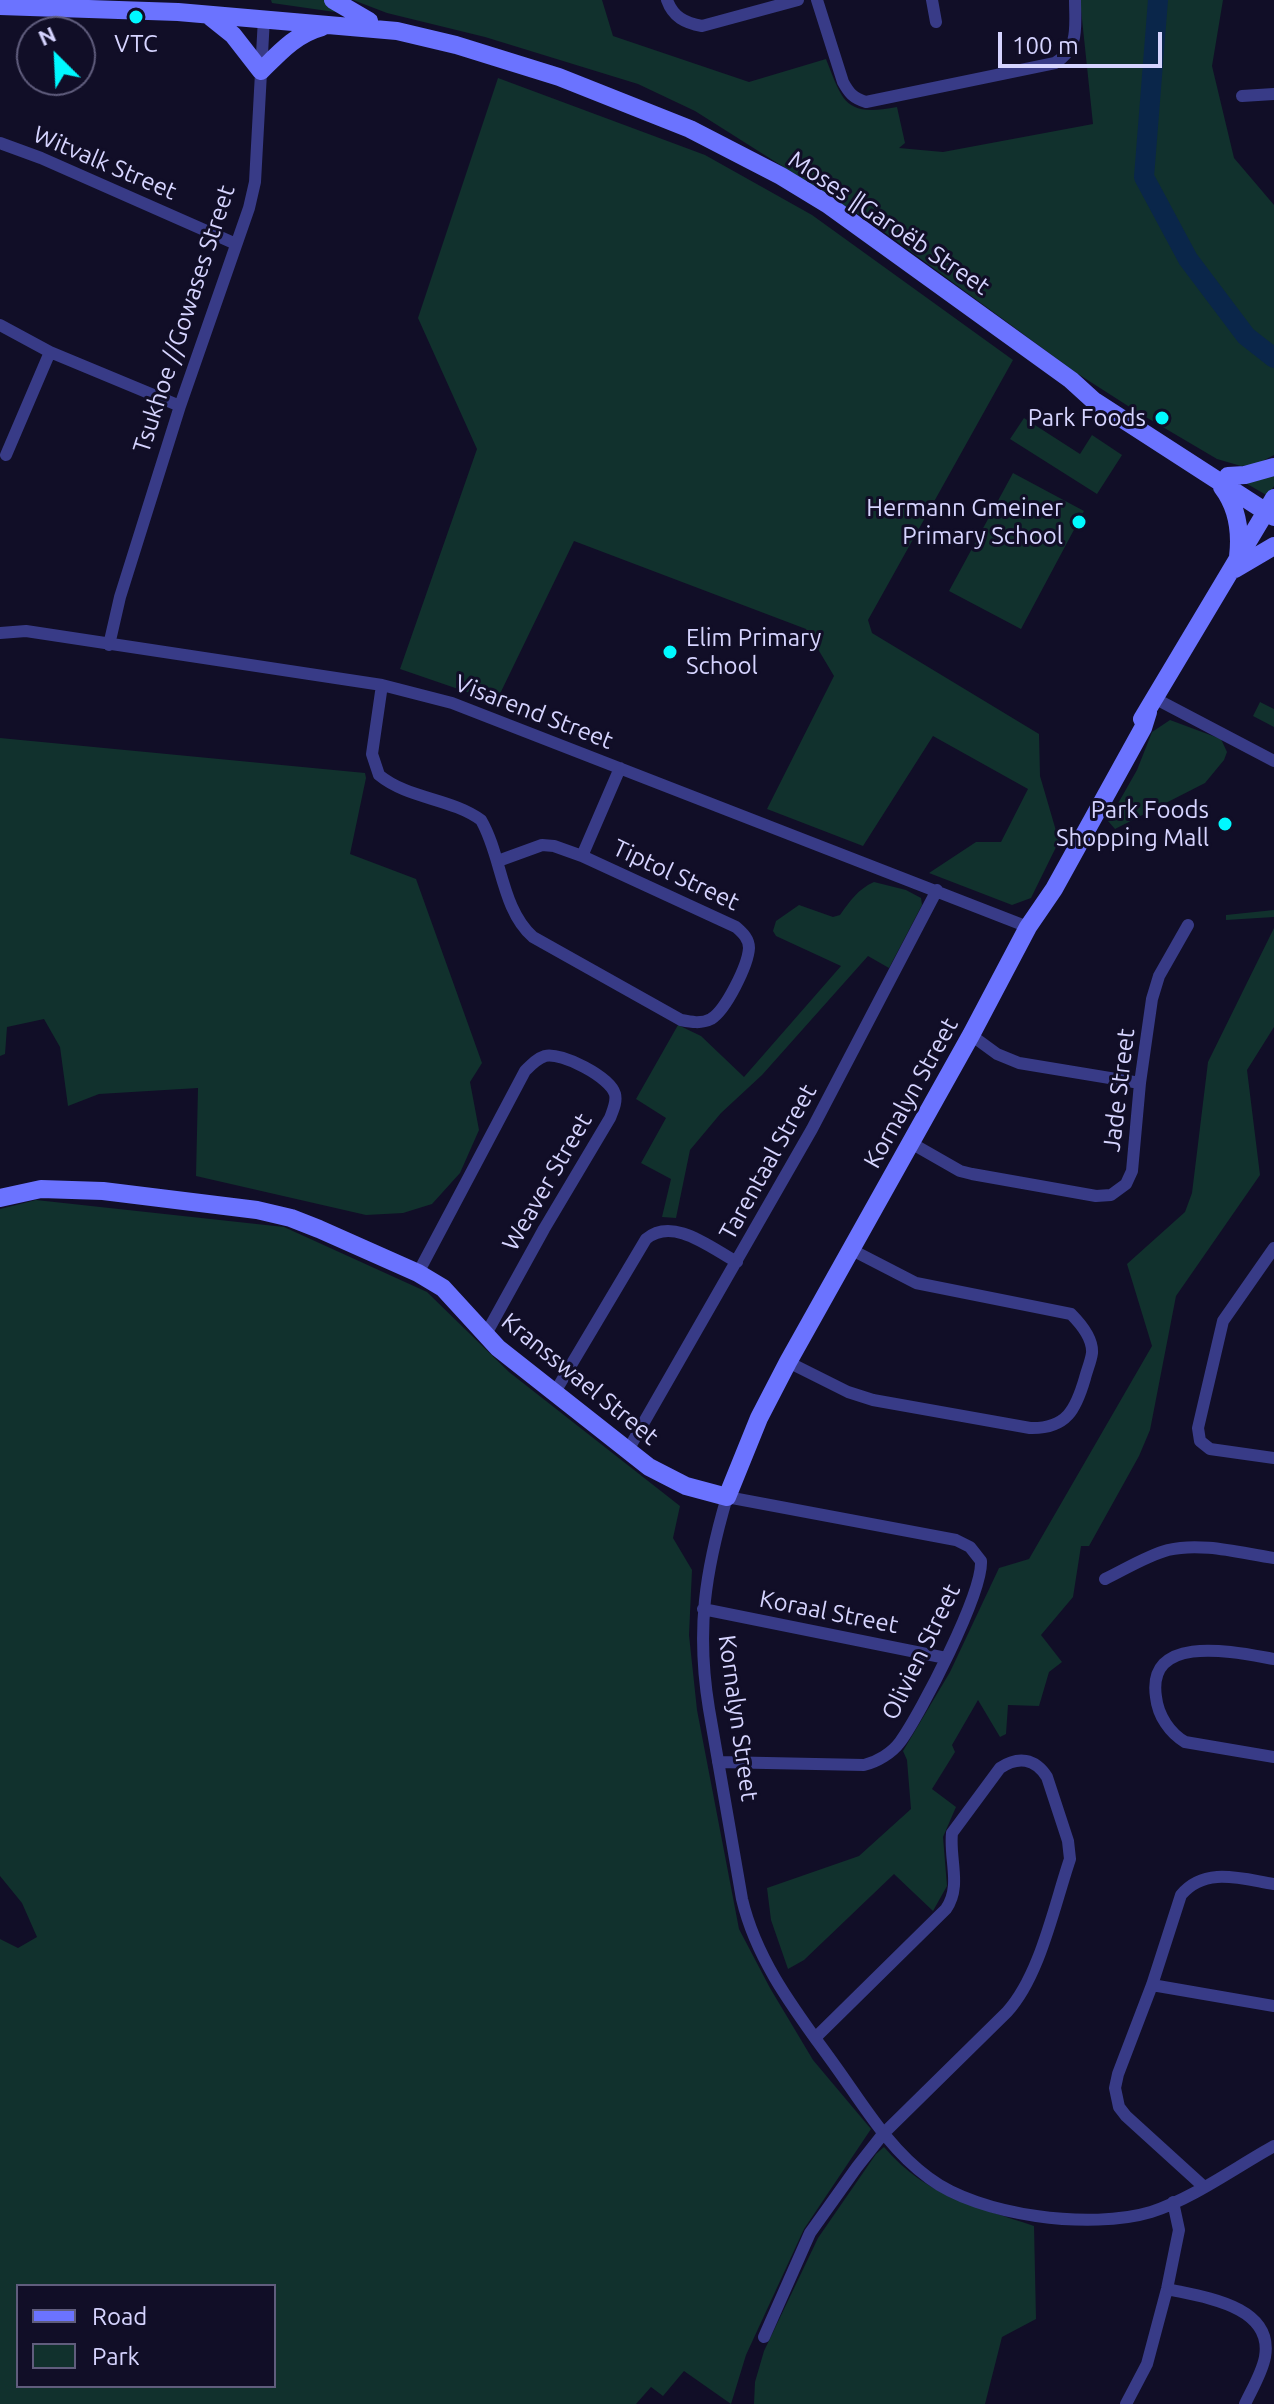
<!DOCTYPE html>
<meta charset="utf-8">
<style>
body{margin:0}
#map{position:relative;width:1274px;height:2404px;overflow:hidden;background:#110e27;font-family:Ubuntu,sans-serif}
canvas{display:block}
.legend{position:absolute;left:16px;top:2284px;width:260px;height:104px;box-sizing:border-box;background:#110e27;border:2px solid #605d7d;margin:0;padding:10px 14px;list-style:none;font-size:24px;color:#d6d4ff}
.legend li{display:flex;align-items:center;gap:16px;height:40px}
.legend b{width:40px;border:2px solid #605d7d}
.north{position:absolute;left:16px;top:16px;width:80px;height:80px;box-sizing:border-box;background:#110e27;border:2px solid #605d7d;border-radius:50%;rotate:336deg;font-size:22px;font-weight:700;line-height:32px;text-align:center;color:#d6d4ff}
.north::after{content:'';display:block;margin:auto;width:28px;height:36px;background:#00f9ff;clip-path:polygon(50% 0,100% 100%,50% 72%,0 100%)}
.scale{position:absolute;left:998px;top:32px;width:164px;height:36px;box-sizing:border-box;border:4px solid #d6d4ff;border-top:0;padding-left:10px;font-size:24px;line-height:28px;white-space:nowrap;color:#d6d4ff;-webkit-text-stroke:6px #110e27;paint-order:stroke}
</style>
<div id="map">
<canvas width="1274" height="2404"></canvas>
<ul class="legend">
<li><b style="height:10px;background:#6b73ff"></b>Road</li>
<li><b style="height:22px;background:#11312d"></b>Park</li>
</ul>
<div class="north">N</div>
<div class="scale">100 m</div>
</div>
<script>
const ctx = document.querySelector('canvas').getContext('2d');
ctx.lineJoin = 'round';
function fillPath(path, color) { ctx.fillStyle = color; ctx.fill(path, 'evenodd'); }
function strokePath(path, color, width, dash) { ctx.strokeStyle = color; ctx.lineWidth = width; ctx.lineCap = dash ? 'butt' : 'round'; ctx.setLineDash(dash || []); ctx.stroke(path); }
function write(font, color, halo, rows, align = 'center') {
  ctx.font = font + ' Ubuntu,sans-serif'; ctx.lineWidth = 6; ctx.setLineDash([]); ctx.textBaseline = 'middle'; ctx.strokeStyle = halo; ctx.fillStyle = color; for (const [text, x, y, turn = 0] of rows) {
    ctx.save(); ctx.translate(x, y); ctx.rotate((+turn || 0) * Math.PI / 180); ctx.textAlign = isNaN(turn) ? turn : align; if (halo) ctx.strokeText(text, 0, 0); ctx.fillText(text, 0, 0); ctx.restore();
  }
}
const green = new Path2D(`
 M271,0H326L349,14L272,3Z
 M353,0H602L613,36L749,82L826,59C843,102 845,117 897,107L905,143L899,148L943,152L1093,124L1080,0H1223L1212,66L1234,158L1274,205V455L1255,465L1241,466L1217,459L1139,413L1075,372L869,221L695,111L638,84L485,37L387,13Z
 M498,78L705,155L812,215L1013,360L868,620L872,633L1039,734L1040,776L1059,841L1031,898L1012,905L929,873L976,842H1001L1028,789L933,736L863,846L767,809L834,676L806,629L574,541L496,702L400,669L477,449L418,318Z
 M1024,418L1080,454L1092,435L1122,455L1097,494L1010,439Z
 M1274,472V486L1268,496L1235,477Z
 M1013,473L1084,511L1021,629L949,591Z
 M1260,702L1274,709V727L1253,716Z
 M1170,720L1221,739L1227,752L1224,760L1205,783L1115,829L1108,821L1137,770L1152,732Z
 M0,738L365,773L366,778L350,854L416,879L482,1063L470,1082L479,1130L460,1173L432,1204L403,1213L366,1215L196,1176L198,1088L99,1094L68,1106L60,1047L44,1019L7,1027L5,1054L0,1056Z
 M874,882L906,890L921,898L922,905L889,968L868,956L762,1075L721,1113L690,1150L676,1218L662,1217L671,1179L641,1163L666,1118L636,1099L678,1025L701,1036L744,1077L841,966L776,936L773,931L776,921L799,905L833,917L840,915C850,901 858,889 874,882Z
 M1274,910V917L1226,920V915Z
 M1274,928V1027L1247,1070L1260,1175L1176,1296L1150,1430L1139,1456L1089,1546H1081L1073,1597L1041,1635L1062,1662L1049,1672L1039,1706L1008,1705L1006,1734L1000,1737L978,1700L952,1745L955,1752L932,1789L956,1807L943,1837L947,1886L933,1911L894,1874L804,1960L788,1969L771,1920L767,1888L859,1856L911,1809L907,1760L903,1751L950,1672L999,1568L1029,1559L1152,1346L1127,1264L1185,1212L1192,1193L1208,1062Z
 M36,1200L284,1227L427,1292L509,1372L680,1506L673,1538L692,1570L689,1635L697,1710L739,1929L770,1988L813,2060L871,2129L804,2229L746,2355L731,2404L684,2371L663,2396L651,2387L636,2404H0V1939L18,1948L37,1937L22,1903L0,1876V1209ZM18,2286H274V2386H18Z
 M884,2147C927,2197 975,2206 1034,2226L1036,2319L1002,2337L985,2404H754L755,2382L764,2351L818,2238L876,2154Z`);
const river = new Path2D(`
 M1158,0L1144,177L1188,259L1246,336L1274,358`);
const street = new Path2D(`
 M667,0C673,17 685,23 702,26L798,0
 M817,0L843,82C849,93 853,98 866,102L1055,63C1080,48 1075,26 1075,0
 M932,0L936,22
 M1242,96L1274,94
 M0,143L41,158L236,244
 M0,325L50,352L180,406
 M6,455L50,352
 M0,633L26,631L382,685L452,703L1028,927
 M109,645L120,597L180,406L249,208L255,182L264,18
 M382,685L372,754L379,775C408,799 451,798 481,820C502,856 501,909 533,937L681,1020C691,1022 701,1024 711,1019C726,1010 748,965 749,948C749,939 743,933 736,927L582,856L554,846L542,845L498,861
 M1156,699L1274,761
 M582,856L620,768
 M971,1035L997,1054L1019,1063L1140,1083
 M911,1143L960,1171L972,1174L1096,1196L1111,1195L1126,1184L1132,1171L1140,1083L1152,999L1159,976L1188,925
 M1274,1248L1223,1321L1198,1428L1200,1441L1210,1449L1274,1458
 M418,1273L525,1071C531,1065 536,1059 545,1056C562,1052 610,1077 615,1094C617,1102 613,1110 610,1118L544,1229L486,1334
 M788,1362L848,1392L873,1400L1030,1428C1067,1429 1076,1409 1085,1378C1087,1370 1091,1361 1092,1353C1093,1338 1081,1324 1071,1314L916,1283L852,1250
 M555,1392L646,1239C673,1216 711,1248 737,1262
 M628,1450L812,1129L937,890
 M1105,1579C1126,1569 1146,1556 1168,1550C1202,1542 1240,1553 1274,1558
 M703,1609L946,1658
 M1274,1659C1239,1653 1146,1631 1156,1697C1158,1716 1170,1733 1185,1742L1274,1757
 M718,1762L864,1765C877,1762 892,1753 900,1742C921,1713 983,1593 981,1561L970,1547L956,1540L727,1497C705,1572 696,1630 709,1709L742,1899C757,1963 798,2014 836,2067C864,2106 889,2149 929,2178C979,2216 1091,2230 1151,2212C1192,2199 1236,2167 1274,2146
 M1152,1985L1274,2006
 M1203,2186L1126,2116L1119,2107L1115,2088L1118,2074L1152,1985L1181,1895C1205,1866 1242,1879 1274,1884
 M1167,2289C1202,2297 1274,2305 1265,2357C1262,2373 1252,2389 1245,2404
 M764,2337L810,2233L857,2167L883,2134L1007,2012C1040,1976 1054,1906 1070,1859L1068,1841L1047,1777C1035,1758 1018,1756 1000,1768L952,1833C949,1859 962,1886 946,1909L815,2038
 M1126,2404L1147,2364L1167,2289L1179,2230L1173,2202`);
const secondary = new Path2D(`
 M333,0L369,21
 M0,6L178,12L397,31L456,45L559,77L690,129L781,176L827,204L1071,380L1093,400L1274,517
 M208,15L233,35L261,71C280,52 296,34 322,27
 M1228,476L1245,475L1274,467
 M1222,487C1238,508 1241,532 1238,557
 M1235,569L1274,546
 M1142,719L1274,498
 M0,1198L41,1189L103,1191L257,1210L291,1218L319,1229L418,1273L443,1288L498,1348L649,1467L686,1486L727,1497L759,1418L788,1362L971,1035L1028,927L1054,889L1143,728L1148,712`);
const markers = [
 [136,17,8,"#00f9ff"],
 [1162,418,8,"#00f9ff"],
 [1079,522,8,"#00f9ff"],
 [670,652,8,"#00f9ff"],
 [1225,824,8,"#00f9ff"]
];
const poiNames = [
 ["VTC",136,44,"center"],
 ["Park Foods",1146,418],
 ["Hermann Gmeiner",1063,508],
 ["Primary School",1063,536],
 ["Elim Primary",686,638,"left"],
 ["School",686,666,"left"],
 ["Park Foods",1209,810],
 ["Shopping Mall",1209,838]
];
const streetNames = [
 ["Witvalk Street",105,163,23],
 ["Moses ǁGaroëb Street",889,223,34],
 ["Tsukhoe //Gowases Street",184,319,-72],
 ["Visarend Street",534,712,21],
 ["Tiptol Street",676,875,25],
 ["Jade Street",1119,1090,-83],
 ["Kornalyn Street",911,1093,-61],
 ["Tarentaal Street",768,1162,-61],
 ["Weaver Street",547,1182,-60],
 ["Kransswael Street",580,1379,39],
 ["Koraal Street",829,1612,11],
 ["Olivien Street",921,1652,-64],
 ["Kornalyn Street",738,1718,82]
];
fillPath(green, '#11312d');
strokePath(river, '#0a264a', 20);
strokePath(street, '#383b87', 12);
strokePath(secondary, '#6b73ff', 18);
for (const [x, y, r, color] of markers) { const dot = new Path2D(); dot.arc(x, y, r, 0, 2 * Math.PI); ctx.fillStyle = color; ctx.fill(dot); strokePath(dot, '#110e27', 3); }
write('24px', '#d6d4ff', '#110e27', poiNames, 'right');
write('24px', '#d6d4ff', '#110e27', streetNames);
</script>
